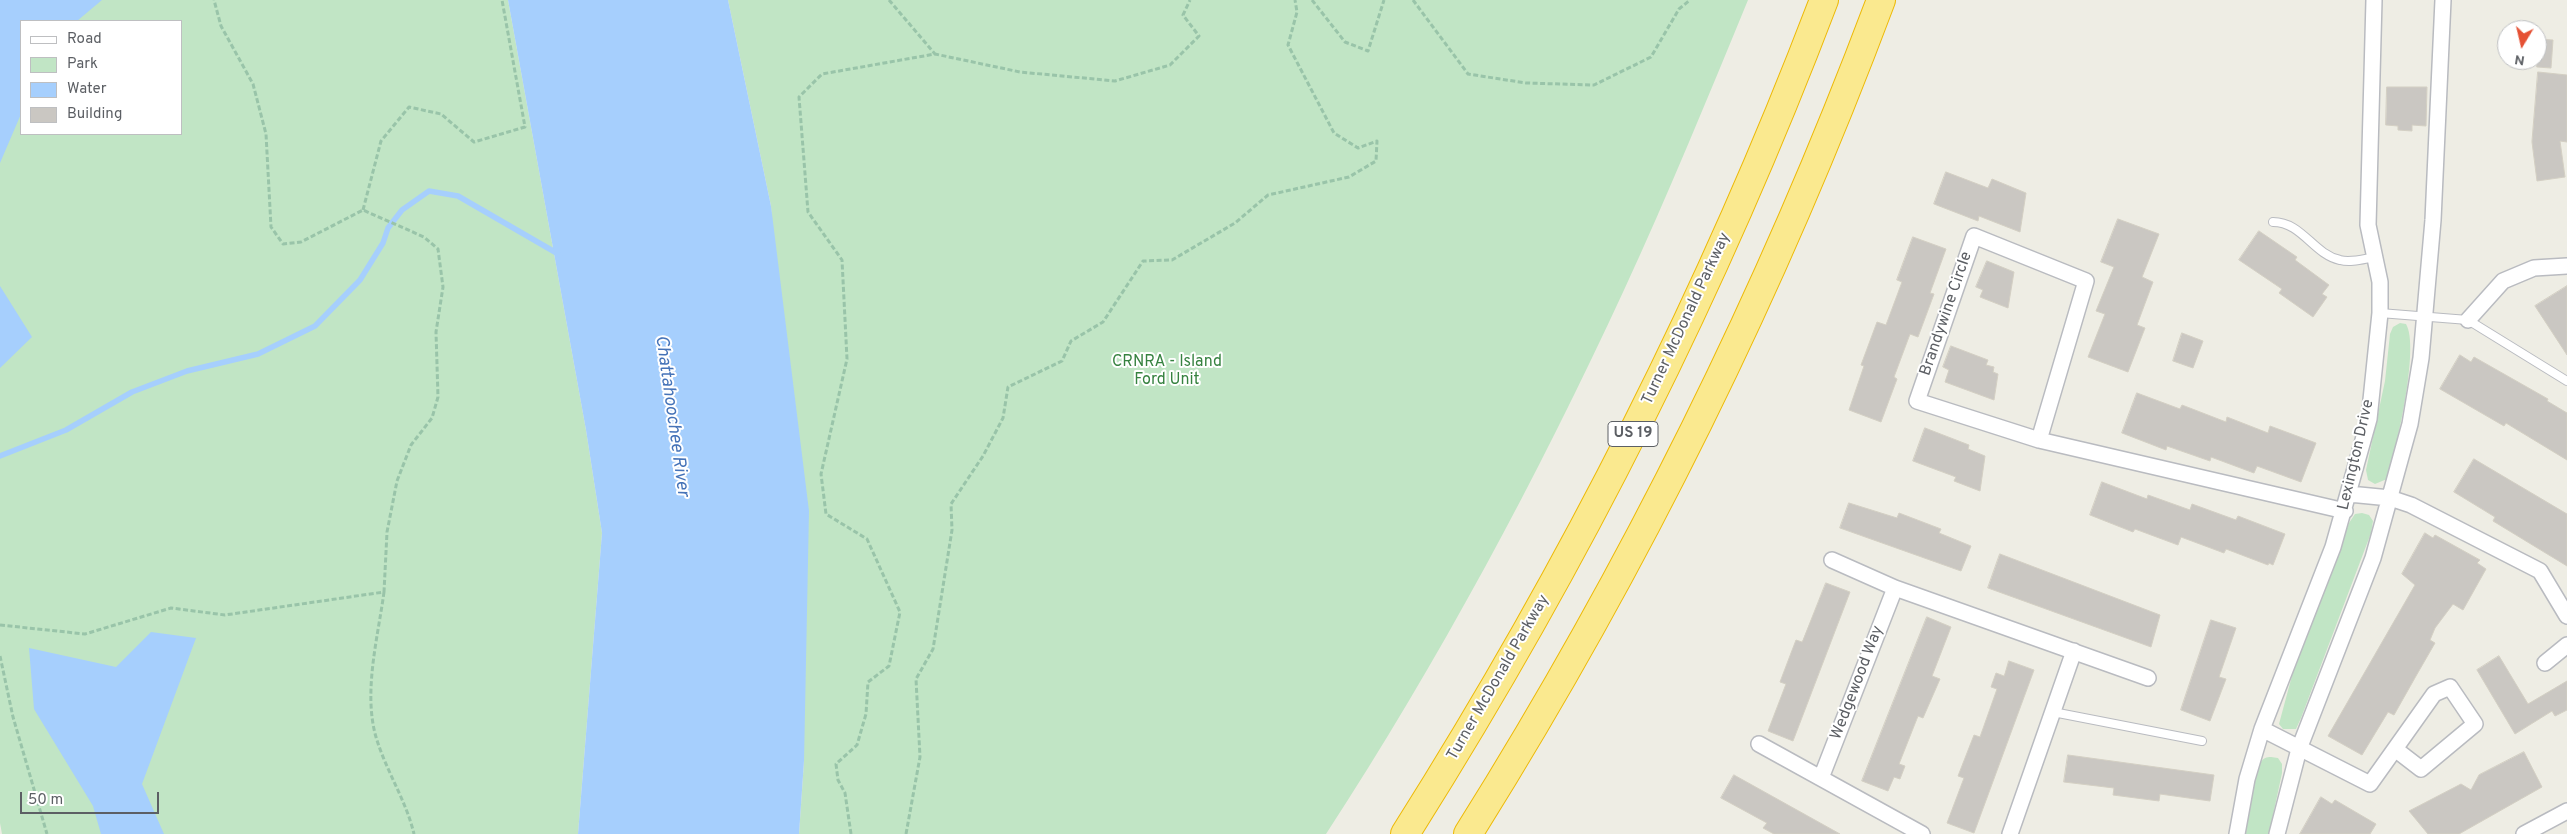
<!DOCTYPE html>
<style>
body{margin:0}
#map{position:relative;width:2567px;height:834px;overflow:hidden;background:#eeede4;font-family:Overpass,sans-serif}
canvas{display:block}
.legend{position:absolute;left:20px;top:20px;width:162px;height:115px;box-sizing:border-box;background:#fff;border:1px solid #bebfc1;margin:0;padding:6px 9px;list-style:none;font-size:15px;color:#5c5f64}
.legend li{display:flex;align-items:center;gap:10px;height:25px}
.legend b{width:25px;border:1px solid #bebfc1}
.north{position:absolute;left:2497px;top:20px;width:50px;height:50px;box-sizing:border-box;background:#fff;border:1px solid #bebfc1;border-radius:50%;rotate:189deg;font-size:14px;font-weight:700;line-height:20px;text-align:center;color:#5c5f64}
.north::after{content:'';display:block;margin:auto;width:18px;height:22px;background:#e55134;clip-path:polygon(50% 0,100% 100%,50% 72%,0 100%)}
.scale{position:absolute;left:20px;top:792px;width:139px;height:22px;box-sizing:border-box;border:2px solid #5c5f64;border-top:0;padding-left:6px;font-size:15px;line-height:18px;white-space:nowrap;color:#5c5f64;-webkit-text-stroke:4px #fff;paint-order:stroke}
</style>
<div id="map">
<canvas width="2567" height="834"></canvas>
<ul class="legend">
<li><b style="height:6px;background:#fff"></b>Road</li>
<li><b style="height:14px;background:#c1e5c5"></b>Park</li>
<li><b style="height:14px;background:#a6cffd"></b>Water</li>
<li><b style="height:14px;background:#cac7c2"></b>Building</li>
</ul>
<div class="north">N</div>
<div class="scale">50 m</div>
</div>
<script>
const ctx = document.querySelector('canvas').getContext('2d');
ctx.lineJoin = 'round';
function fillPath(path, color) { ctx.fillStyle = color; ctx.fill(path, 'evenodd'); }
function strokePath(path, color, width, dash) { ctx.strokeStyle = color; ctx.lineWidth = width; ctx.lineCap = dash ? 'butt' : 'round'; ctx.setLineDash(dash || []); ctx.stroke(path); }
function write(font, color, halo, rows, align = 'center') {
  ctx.font = font + ' Overpass,sans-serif'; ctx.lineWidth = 4; ctx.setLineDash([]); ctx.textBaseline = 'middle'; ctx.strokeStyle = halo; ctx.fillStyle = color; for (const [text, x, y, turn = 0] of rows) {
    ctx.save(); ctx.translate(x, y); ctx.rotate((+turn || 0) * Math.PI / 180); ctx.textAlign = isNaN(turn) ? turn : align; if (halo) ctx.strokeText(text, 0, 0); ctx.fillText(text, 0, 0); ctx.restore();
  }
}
const green = new Path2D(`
 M0,0H508L586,430L602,533L578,834H2L0,823ZM21,21H181V134H21Z
 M728,0H1748C1708,97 1668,195 1624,290C1537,478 1439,661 1326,834H799L804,761L771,206Z
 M2400,323L2406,324C2420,347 2396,451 2387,479L2375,484L2368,480L2366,470L2385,381L2390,334L2393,327Z
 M2362,513L2369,515L2373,521L2371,533L2301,718L2296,729H2283L2279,724L2293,672L2349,523L2355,514Z
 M2271,757L2278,758L2282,764V773L2269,834H2246C2248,817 2252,775 2261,762C2263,758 2267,757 2271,757Z`);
const water = new Path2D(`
 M0,0H102L77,21H21V114L0,163Z
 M508,0H728L771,206L809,511L804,761L799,834H578L602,533L586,430Z
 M0,286L32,337L0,368Z
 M151,632L196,638L142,784L164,834H101L93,806L34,709L29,648L116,667Z`);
const stream = new Path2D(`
 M0,456L66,430L132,392L187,371L258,354L315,326L360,280L383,243L388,228L402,210L429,191L458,196L560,255`);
const building = new Path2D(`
 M2537,39L2553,40L2551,68L2537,67Z
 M2538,72L2567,75V142L2560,141L2565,177L2537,181L2532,142Z
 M2387,87H2427L2426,126L2412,125V131L2398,130V126L2386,125Z
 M1946,172L1988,188L1992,179L2026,193L2020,232L1979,216L1978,221L1934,204Z
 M2118,219L2159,234L2142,277L2153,282L2137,325L2145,328L2128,372L2088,357L2105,314L2096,311L2114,267L2101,262Z
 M2259,231L2297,257L2295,260L2329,285L2322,294L2327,297L2313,317L2279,293L2282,289L2239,260Z
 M1913,237L1946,249L1930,293L1934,294L1918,337L1910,334L1894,377L1897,379L1881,422L1849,410L1864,366L1861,365L1877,322L1886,325L1902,282L1897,280Z
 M1987,261L2014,272L2008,308L1980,297L1983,290L1976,287Z
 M2567,286V355L2535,306Z
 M2182,333L2203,341L2193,368L2173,361Z
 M1951,346L1988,360L1986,365L1994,367L1993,372L1998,374L1994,400L1945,382L1949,370L1943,367Z
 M2460,355L2471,362L2474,357L2548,399L2547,401L2567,413V460L2506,423L2504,426L2440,389Z
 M2137,393L2180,409L2182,405L2226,422L2227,417L2268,433L2270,426L2316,443L2301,482L2257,466L2254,473L2211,457L2210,461L2167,446L2166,450L2122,433Z
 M1925,428L1969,445L1968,449L1985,456L1980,491L1954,481L1956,477L1913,461Z
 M2474,459L2567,514V566L2493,521L2495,517L2454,492Z
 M2102,482L2147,499L2148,495L2190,510L2192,504L2236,520L2238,516L2285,534L2273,565L2269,563L2268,565L2226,549L2224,553L2181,537L2178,545L2135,529L2133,532L2090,515Z
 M1849,503L1897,518L1899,513L1941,529L1939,533L1971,546L1961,571L1840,528Z
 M2425,533L2433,538L2435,535L2480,560L2477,563L2486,569L2463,610L2453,604L2435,628L2430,640L2435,643L2416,676L2394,715L2388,712L2362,755L2328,736L2415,585L2402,574Z
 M2000,554L2160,615L2151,647L1988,588Z
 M1826,583L1850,592L1793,741L1768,731L1786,684L1780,682L1791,653L1796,640L1802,642Z
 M1927,617L1951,627L1932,676L1940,679L1923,718L1918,716L1899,764L1905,766L1900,779L1894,777L1888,791L1862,781Z
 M2211,620L2236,628L2219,677L2226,679L2210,721L2181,710Z
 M2499,656L2528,704L2567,681V710L2555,716L2552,711L2515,734L2477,670Z
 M2009,661L2034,670L1974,833L1947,823L1964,778L1958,776L1974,735L1980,737L1997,689L1991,687L1996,673L2004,676Z
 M2524,752L2542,787L2459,834H2428L2409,811L2461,784L2471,790L2479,775Z
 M2068,755L2214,775L2210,801L2160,794L2159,801L2113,795L2114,788L2064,782Z
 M1734,775L1840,834H1774L1763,828L1767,823L1721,798Z
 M2321,797L2332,804L2335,800L2376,824L2370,834H2300Z`);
const path = new Path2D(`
 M889,0L935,54
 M1312,0L1345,42L1368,51L1384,0
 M1413,0L1468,74L1526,83L1594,85L1651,57L1679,9L1690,0
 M363,210L381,141L409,107L441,114L474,142L525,127L502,0
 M384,592C378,637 363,692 376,737C386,771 406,800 414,834
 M0,625L85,634L171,608L225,615L384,592L387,532L397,481L411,445L432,418L438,397L436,332L443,287L438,249L424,237L363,210L301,242L283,244L271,227L266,134L253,84L221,26L214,0
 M0,656L13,717L47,834
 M851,834L845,793L838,780L836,764L857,745L866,714L868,682L889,666L900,612L867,539L826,514L821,474L847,359L842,260L808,212L799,97L822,74L935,54L1020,72L1115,81L1170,65L1199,36L1183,15L1190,0
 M906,834L920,757L916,679L933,649L952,530L951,504L983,456L1003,418L1008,387L1062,361L1071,341L1103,322L1143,261L1172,260L1235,223L1268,195L1349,177L1376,161L1377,141L1358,148L1334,133L1288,45L1297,12L1295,0`);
const lane = new Path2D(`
 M2273,222C2302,222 2313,254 2340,260C2351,263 2363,259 2375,257
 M2380,313L2468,320L2567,381
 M2053,712L2202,741`);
const street = new Path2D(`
 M2468,320L2503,281L2534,268L2567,266
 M2039,440L1917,401L1974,236L2086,281L2039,440L2345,511
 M2349,494L2390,498L2411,505L2540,571L2567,616
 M1832,560L1895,588L2148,678
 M2545,663L2567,645
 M2262,729L2370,784L2434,694L2450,687L2475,724L2421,769L2395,749
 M1759,744L1922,834
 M1821,778L1895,588
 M2010,834L2074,651
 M2237,834L2247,779L2262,729L2333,547L2369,419L2380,313V282L2368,225L2374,0
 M2277,834L2299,749L2373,558L2410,424L2421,358L2433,220L2443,0
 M2524,834L2567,811`);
const highway = new Path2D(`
 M1405,834C1572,570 1713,292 1824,0
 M1468,834C1633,571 1772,291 1881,0`);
const shields = [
 [1633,434,50]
];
const shieldNames = [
 ["US 19",1633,434]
];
const streetNames = [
 ["Brandywine Circle",1947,314,-71],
 ["Turner McDonald Parkway",1687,319,-65],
 ["Lexington Drive",2357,455,-77],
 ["Turner McDonald Parkway",1499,678,-60],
 ["Wedgewood Way",1858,683,-69]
];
const parkNames = [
 ["CRNRA - Island",1167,363],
 ["Ford Unit",1167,381]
];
const waterNames = [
 ["Chattahoochee River",671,416,82]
];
fillPath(green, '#c1e5c5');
fillPath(water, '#a6cffd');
strokePath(stream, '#a6cffd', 5.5);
fillPath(building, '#cac7c2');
strokePath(building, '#d3cfc3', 1);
strokePath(lane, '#b9bbc0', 10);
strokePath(street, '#b9bbc0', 18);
strokePath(highway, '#edb906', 30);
strokePath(path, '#99c4a9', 3, [5, 2.5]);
strokePath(lane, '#fff', 8);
strokePath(street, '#fff', 15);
strokePath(highway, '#fae98f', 28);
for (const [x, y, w] of shields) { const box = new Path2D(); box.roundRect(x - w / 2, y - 12.5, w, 25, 4); ctx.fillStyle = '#fff'; ctx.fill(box); strokePath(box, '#5c5f64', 1); }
write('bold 15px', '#5c5f64', null, shieldNames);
write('16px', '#5c5f64', '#fff', streetNames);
write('16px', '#368240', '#fff', parkNames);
write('italic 18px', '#4573b8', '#fff', waterNames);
</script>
